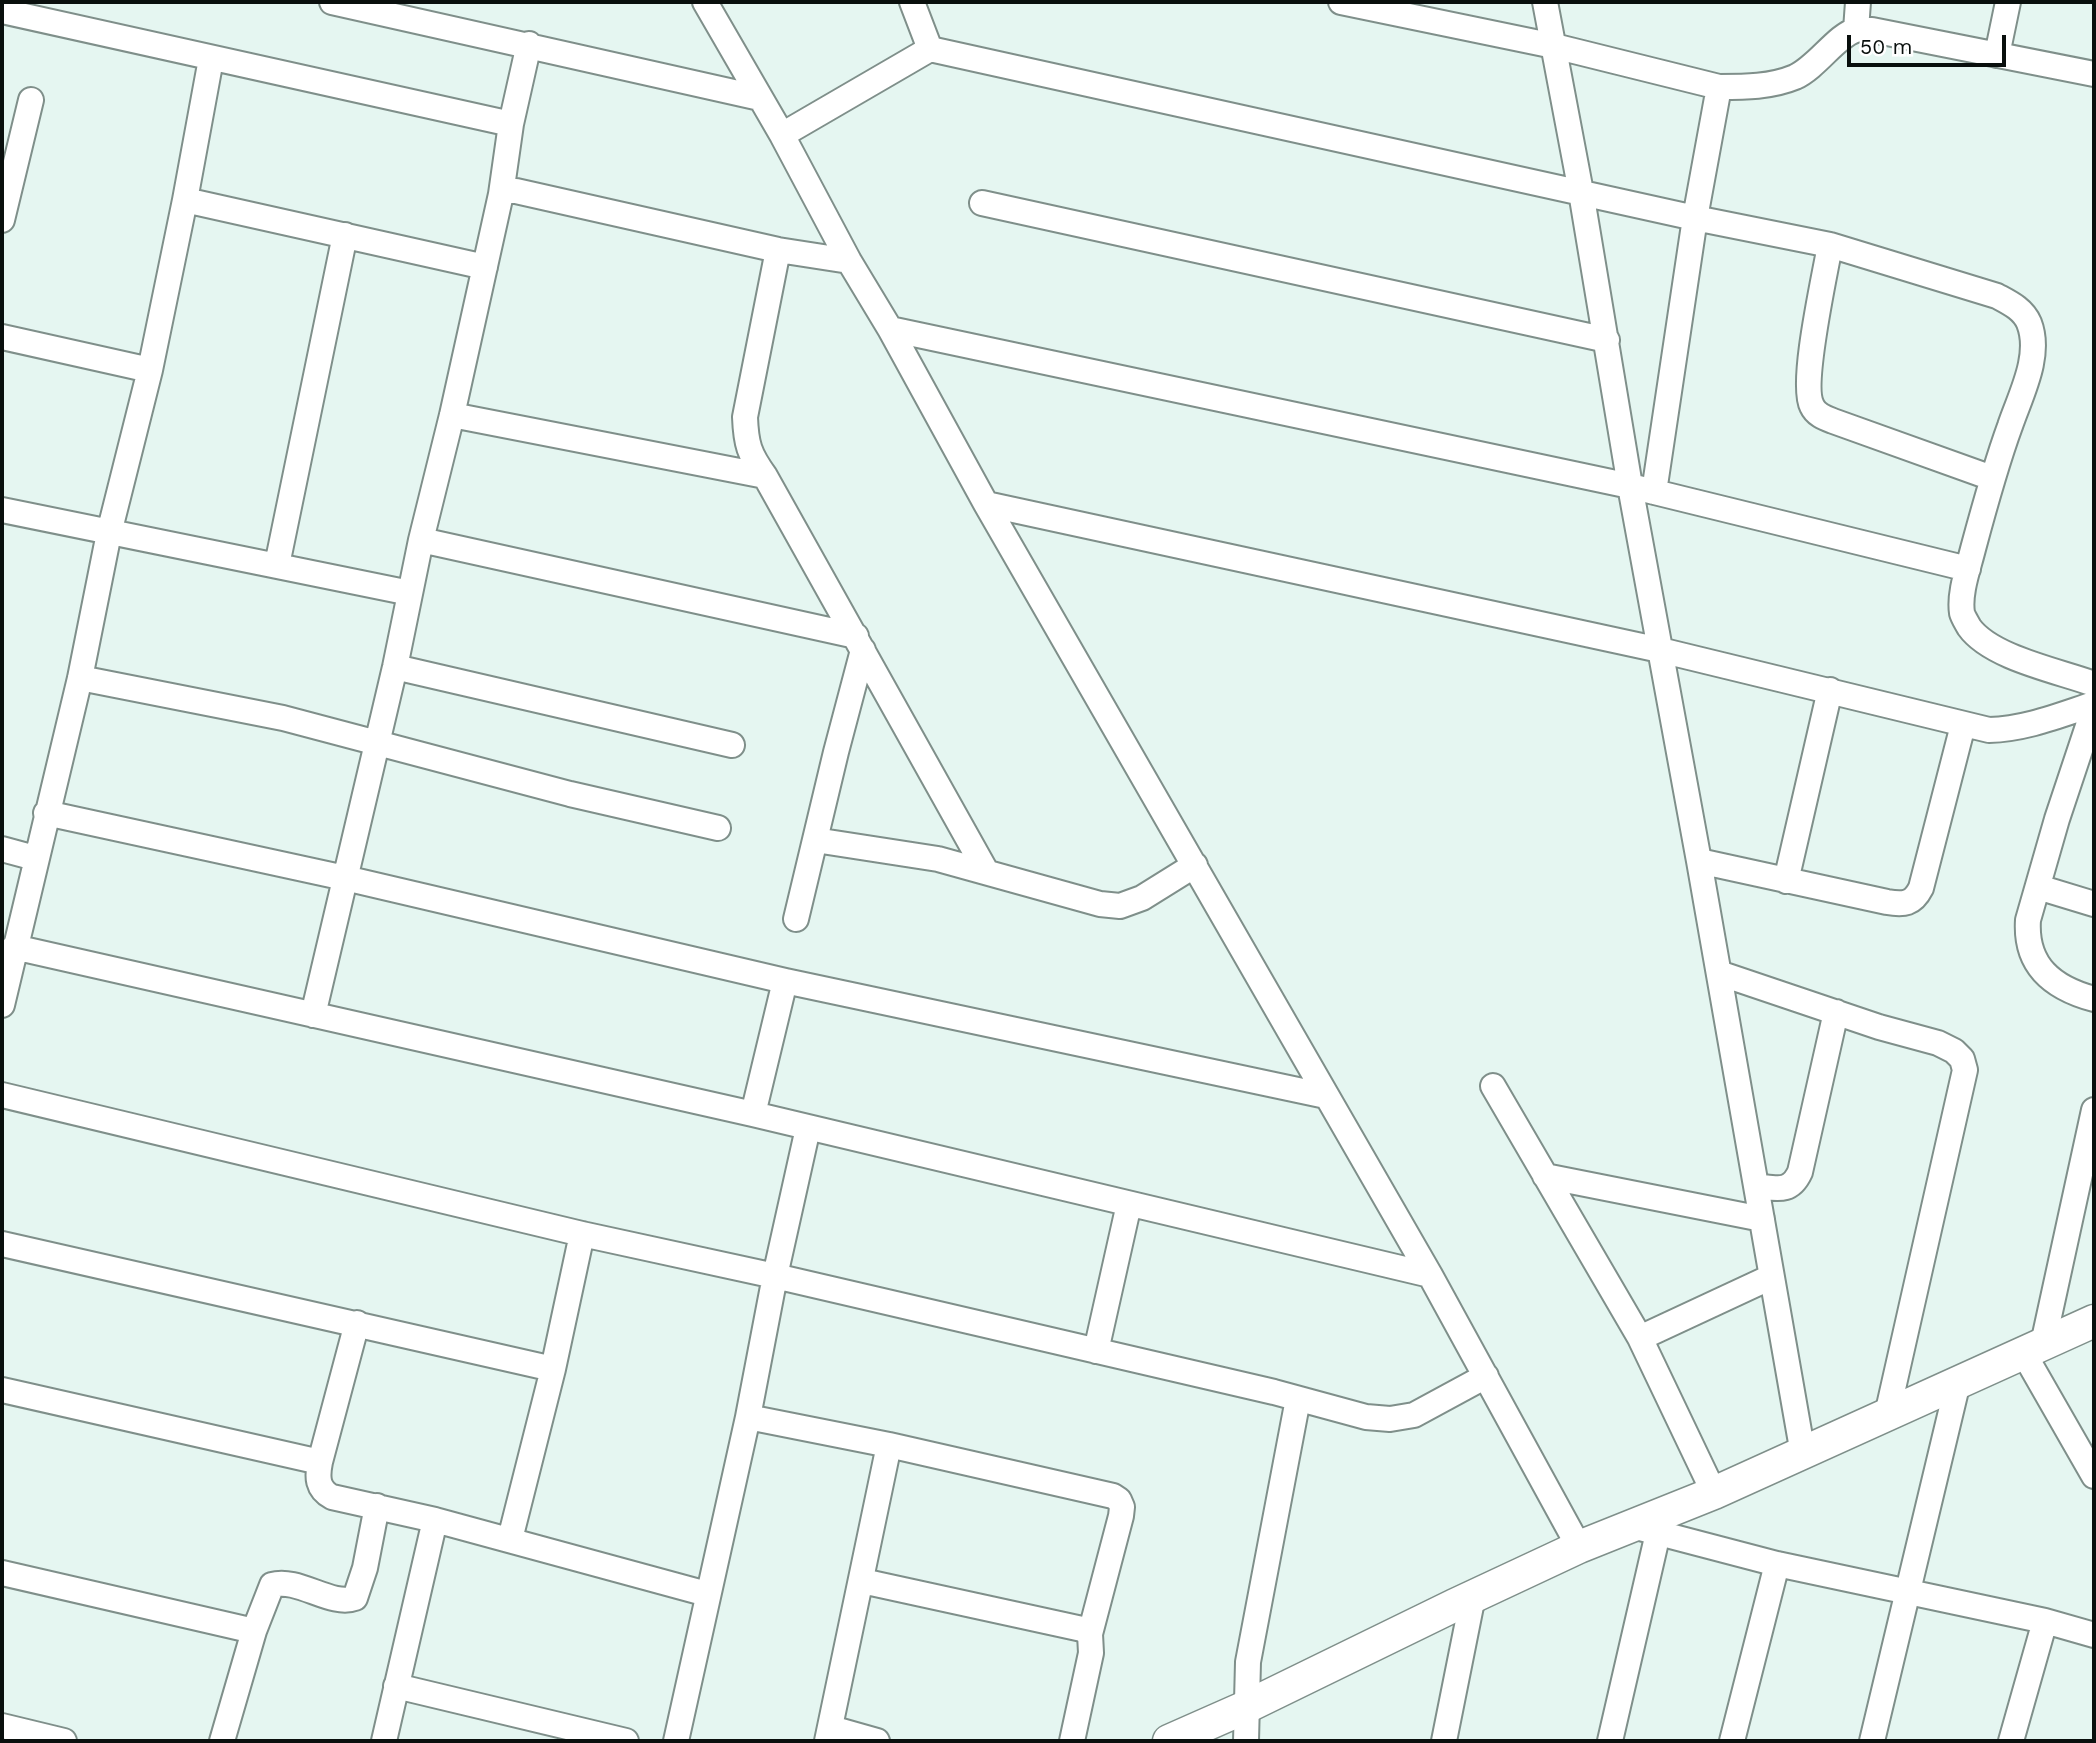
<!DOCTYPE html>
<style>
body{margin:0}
#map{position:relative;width:2096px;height:1743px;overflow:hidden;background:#e5f6f1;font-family:"Work Sans",sans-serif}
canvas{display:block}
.frame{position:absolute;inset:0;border:4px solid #090f0d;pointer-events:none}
.scale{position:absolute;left:1847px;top:35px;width:159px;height:32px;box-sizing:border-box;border:4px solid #090f0d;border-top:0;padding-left:9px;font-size:21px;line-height:24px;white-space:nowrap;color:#090f0d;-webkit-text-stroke:5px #fff;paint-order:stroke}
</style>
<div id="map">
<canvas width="2096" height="1743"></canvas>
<div class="frame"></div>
<div class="scale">50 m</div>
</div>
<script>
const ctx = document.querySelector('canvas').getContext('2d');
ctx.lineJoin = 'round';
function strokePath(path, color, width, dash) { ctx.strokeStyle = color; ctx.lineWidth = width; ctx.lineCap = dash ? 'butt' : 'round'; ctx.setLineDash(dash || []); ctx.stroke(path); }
const minor = new Path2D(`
 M332,2L760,98
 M705,2L782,135L849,261L890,329L986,504L1430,1275L1579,1547
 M912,2L930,49L1695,218L1830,245L1997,296C2010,303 2023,309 2029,323C2042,356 2020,396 2010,426C1995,467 1984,508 1973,549C1968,569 1959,593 1962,613C1963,617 1967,623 1969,627C1991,658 2059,671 2094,684
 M1341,2L1554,46L1719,87
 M1545,2L1581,192L1630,486L1699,861L1803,1454
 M2,11L511,124
 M1856,30L1858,2
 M1997,55L2008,2
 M782,135L930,49
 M501,194L511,124L529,44
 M185,200L485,267
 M982,203L1607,340
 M2,220L31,100
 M1830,245C1825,275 1800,384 1812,406C1816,415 1825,418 1833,421L1992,478
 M778,250L745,417C746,444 749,454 765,476L986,871
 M890,329L1630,486L1968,569
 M2,337L150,370
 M452,415L765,476
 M1654,492L1695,218L1719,87C1745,87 1771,87 1795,77C1817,67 1837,35 1856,30C1860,29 1867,30 1872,30L2094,74
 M986,504L1660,650L1989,730C2026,729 2060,715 2094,704
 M2,510L410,593
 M421,540L856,636
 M277,565L345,235
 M395,667L732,745
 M80,678L283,718L570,794L718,828
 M2094,708L2057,819L2028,920C2025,966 2053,988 2094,999
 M46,813L345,878L785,981L1326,1096
 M815,840L938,859L1100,904L1120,906L1142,898L1195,865
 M2,849L35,858
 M1699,861L1887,902C1904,905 1913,904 1921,888L1963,725
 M1786,881L1830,690
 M2038,887L2094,904
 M796,919L836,752L863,650
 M14,947L753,1114L1430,1275
 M1719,973L1879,1027L1938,1043L1954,1051L1962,1059L1965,1070L1887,1415
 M2,1005L80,678L109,533L150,370L185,200L211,59
 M313,1015L395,667L421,540L452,415L501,194L506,191H516L778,250L849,261
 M1493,1086L1640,1338L1714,1493
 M2,1095L582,1234L775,1276L1274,1392L1366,1417L1390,1419L1414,1415L1486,1376
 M753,1114L785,981
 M1545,1176L1762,1219
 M1756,1186C1776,1188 1790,1194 1800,1172L1836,1012
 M2,1244L553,1369
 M357,1323L320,1462C317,1477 317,1489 332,1497L435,1520L707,1594
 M1640,1338L1771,1277
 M2043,1344L2094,1110
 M1096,1351L1129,1204
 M2023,1352L2094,1476
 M2,1390L320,1462
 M748,1417L775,1276L808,1128
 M1632,1526L1777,1564L2045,1621L2094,1635
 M510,1539L553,1369L582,1234
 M2,1573L254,1631
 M862,1581L1082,1629L1090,1634L1091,1653L1072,1741
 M396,1686L626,1741
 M2,1726L64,1741
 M831,1728L877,1741
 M222,1741L254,1631L272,1585C298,1577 331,1607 355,1598L365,1568L377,1506
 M384,1741L435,1520
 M676,1741L748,1417L889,1445L1113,1496L1119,1500L1122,1507L1121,1516L1090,1634
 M827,1741L889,1445
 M1246,1741L1248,1662L1298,1399
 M1444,1741L1473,1596
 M1610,1741L1658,1533
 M1732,1741L1777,1564
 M1872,1741L1958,1382
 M2011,1741L2045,1621`);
const tertiary = new Path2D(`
 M1169,1741L1246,1707L1455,1605L1579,1547L1714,1493L2094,1321`);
strokePath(minor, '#7f8f8a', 28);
strokePath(tertiary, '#7f8f8a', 35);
strokePath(minor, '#fff', 24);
strokePath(tertiary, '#fff', 32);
</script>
